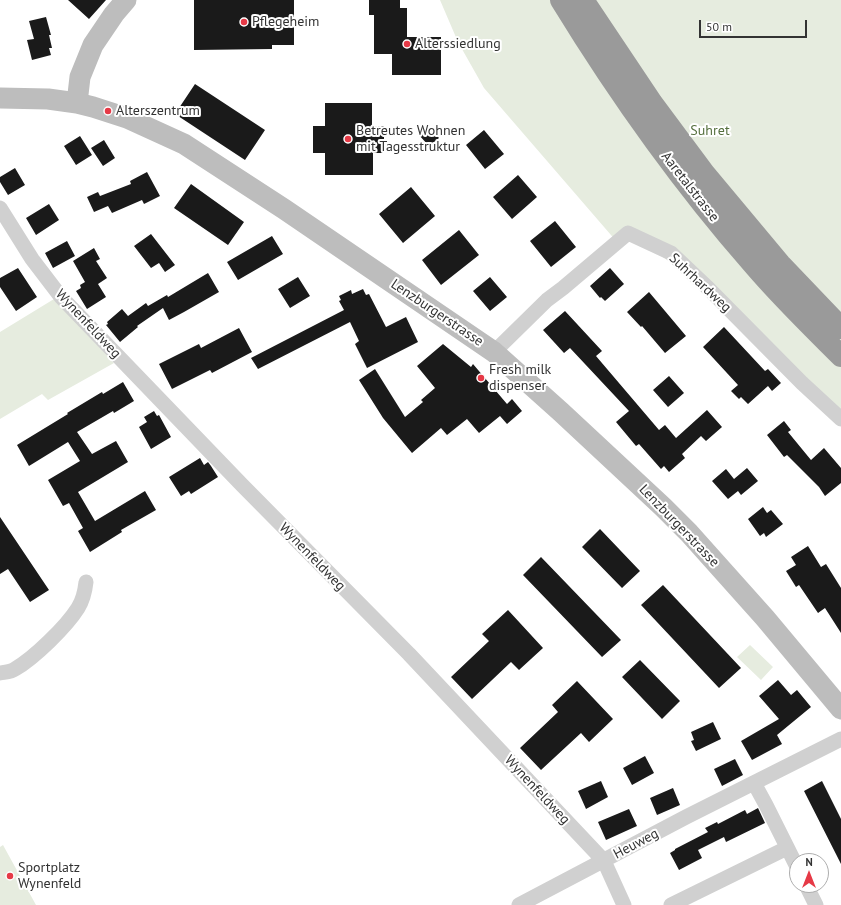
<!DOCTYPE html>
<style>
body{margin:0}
#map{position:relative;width:841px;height:905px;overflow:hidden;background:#fff;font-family:"PT Sans",sans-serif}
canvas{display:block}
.north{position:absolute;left:789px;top:853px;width:40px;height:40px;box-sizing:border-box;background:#fff;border:1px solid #adadad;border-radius:50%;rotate:0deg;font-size:11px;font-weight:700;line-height:16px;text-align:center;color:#333}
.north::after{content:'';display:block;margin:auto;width:14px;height:18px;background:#e63946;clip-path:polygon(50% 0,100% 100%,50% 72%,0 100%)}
.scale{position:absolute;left:699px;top:20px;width:108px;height:18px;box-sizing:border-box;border:2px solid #333;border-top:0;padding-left:5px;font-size:12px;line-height:14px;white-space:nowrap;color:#333;-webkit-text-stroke:3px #fff;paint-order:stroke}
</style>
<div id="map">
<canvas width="841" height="905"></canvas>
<div class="north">N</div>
<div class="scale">50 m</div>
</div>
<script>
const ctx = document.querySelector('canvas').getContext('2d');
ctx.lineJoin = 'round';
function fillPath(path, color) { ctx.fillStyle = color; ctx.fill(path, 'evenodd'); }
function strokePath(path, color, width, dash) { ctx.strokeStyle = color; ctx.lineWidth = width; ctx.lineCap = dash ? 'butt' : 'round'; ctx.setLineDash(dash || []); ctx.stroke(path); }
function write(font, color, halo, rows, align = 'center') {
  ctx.font = font + ' "PT Sans",sans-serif'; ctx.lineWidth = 4; ctx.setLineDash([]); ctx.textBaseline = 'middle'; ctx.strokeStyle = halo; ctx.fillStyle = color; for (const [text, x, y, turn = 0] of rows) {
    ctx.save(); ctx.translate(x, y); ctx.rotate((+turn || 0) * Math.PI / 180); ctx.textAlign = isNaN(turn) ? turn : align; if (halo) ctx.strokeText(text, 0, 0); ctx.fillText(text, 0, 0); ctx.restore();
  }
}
const green = new Path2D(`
 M440,0H841V419L709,289L628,233L617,242L484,88L458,42Z
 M54,299L114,363L48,400L42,394L0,419V332Z
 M750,645L773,667L761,680L737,657Z
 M3,845L36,905H0V847Z`);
const building = new Path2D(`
 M68,0H106L89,19Z
 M194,0H294V45H272V49L194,50Z
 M369,0H400V8H407V37H441V75H392V54H374V15H369Z
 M46,17L51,35H49L52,48H49L51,55L32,60L27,40L34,39L29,21Z
 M195,84L265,130L245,160L175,114Z
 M325,103H372V126H384V153H373V175H325V153H313V126H325Z
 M428,125L439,138L429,146L418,134Z
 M484,130L504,154L485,169L466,145Z
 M80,136L92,155L76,165L64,146Z
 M104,140L115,158L103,166L91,148Z
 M15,168L25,185L8,195L0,182V177Z
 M147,172L160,196L144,204L142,200L112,213L108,206L94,212L87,197L98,192L100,196L131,184L130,181Z
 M518,175L537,197L512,219L493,197Z
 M191,184L244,222L228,245L174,208Z
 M411,187L435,216L403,243L379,214Z
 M49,204L59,220L36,235L26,218Z
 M555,221L576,247L551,267L530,241Z
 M459,230L479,255L441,285L422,260Z
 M151,234L175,265L165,272L159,263L151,268L134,246Z
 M272,236L283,254L238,280L227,262Z
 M67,241L75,256L53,268L45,253Z
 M94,248L100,259L96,261L107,278L98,284L106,297L87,309L76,291L81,288L80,285L85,282L73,261Z
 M18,268L37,297L16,311L0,287V278Z
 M610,268L624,284L605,301L601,297L600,298L590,286Z
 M208,273L219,292L184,312L169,320L163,308L137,326L138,327L120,342L106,325L108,324L107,322L122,309L128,316L146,303L148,306L167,295L168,297Z
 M298,277L310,296L290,308L278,289Z
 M490,277L507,297L490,311L473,291Z
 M363,289L366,295L369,294L386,327L406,317L418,342L367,368L355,344L359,341L350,322L258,369L251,358L344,310L339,301L341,300L339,296L351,290L352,294Z
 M649,292L686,336L665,353L642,326L641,327L627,312Z
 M565,311L602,351L596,356L659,430L665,425L676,438L707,410L722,427L706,441L701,436L682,454L685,458L669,472L664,466L661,469L639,444L636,446L616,422L629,411L570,348L564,353L543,330Z
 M724,327L765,371L768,369L781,383L772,391L768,386L748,404L741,397L739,399L731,391L738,385L703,347Z
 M239,328L252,352L212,373L210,370L172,389L159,364L199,344L201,348Z
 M443,344L471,367L473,364L507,404L512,399L522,411L507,424L500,416L479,433L467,419L447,435L441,428L412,453L383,418L359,380L375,369L405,417L423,402L421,400L435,388L417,366Z
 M669,376L684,393L668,407L653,390Z
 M123,382L134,401L114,413L113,411L77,432L92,454L116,441L128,462L78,492L95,521L145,491L156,510L121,530L122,532L90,552L78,531L83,528L69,503L63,506L48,480L80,461L68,442L29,466L17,445L68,414L67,413L102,392L103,394Z
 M154,411L157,416L159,415L171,437L151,449L139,427L147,422L144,417Z
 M784,421L791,430L788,432L811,460L824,448L841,468V483L825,496L819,487L787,455L784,457L767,435Z
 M200,458L204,465L208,462L211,466L218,477L191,494L189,491L181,496L169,477Z
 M747,468L758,481L741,495L738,491L728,499L712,481L726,469L734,479Z
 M763,507L767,513L771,510L783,524L766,537L764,533L760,536L748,519Z
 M0,517L49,590L30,602L8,569L0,574Z
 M600,529L640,571L622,588L582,547Z
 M808,546L821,567L826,564L841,588V633L825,608L818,613L799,585L796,587L786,571L796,565L791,557Z
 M541,557L621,640L602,657L523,575Z
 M663,585L741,668L719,688L641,605Z
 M508,610L543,648L519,670L511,662L472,699L451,677L489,641L482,634Z
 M640,660L680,701L662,719L622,677Z
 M778,680L791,695L797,690L811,707L777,735L782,744L752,760L741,741L779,719L759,696Z
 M577,681L613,719L589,742L581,733L541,770L520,748L558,712L552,705Z
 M713,722L721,739L696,751L691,741L694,740L691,732Z
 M645,756L654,773L632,785L623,768Z
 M735,759L743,775L722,786L714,769Z
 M601,781L608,797L586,809L578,791Z
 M822,781L841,819V864L804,791Z
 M673,788L680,805L657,815L650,798Z
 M758,808L765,823L726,842L724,837L698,850L702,858L679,870L670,853L675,850V849L708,832L705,828L717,822L718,824L745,810L747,814Z
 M629,809L637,826L606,840L598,822Z`);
const street = new Path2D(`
 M0,208L32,259L61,297L242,485L409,654L604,861L624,905
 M494,352L547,300L563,288L628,233L671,253L709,289L802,383L841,419
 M0,673C5,672 11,672 15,669C34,658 66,627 78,608C83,600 85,591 86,582
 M754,783L766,805L797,867
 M806,885L816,905
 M519,905L686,817L841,739
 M671,905L787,848`);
const secondary = new Path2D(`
 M0,98L48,99L77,103L93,107L127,118L184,144L284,209L494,352L561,412L663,507L689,533L765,618L841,709
 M77,103L80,77L93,45L114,14L126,0`);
const highway = new Path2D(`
 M561,0C618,93 681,182 753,264C781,297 811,326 841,356
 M583,0L652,103L704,173L780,264L841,328`);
const markers = [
 [244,22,4,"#e63946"],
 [407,44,4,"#e63946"],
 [108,111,4,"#e63946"],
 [348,139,4,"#e63946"],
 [481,378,4,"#e63946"],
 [10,876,4,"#e63946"]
];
const poiNames = [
 ["Pflegeheim",252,22],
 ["Alterssiedlung",415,44],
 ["Alterszentrum",116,111],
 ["Betreutes Wohnen",356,131],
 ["mit Tagesstruktur",356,147],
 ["Fresh milk",489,370],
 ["dispenser",489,386],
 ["Sportplatz",18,868],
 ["Wynenfeld",18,884]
];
const parkNames = [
 ["Suhret",710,131]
];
const streetNames = [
 ["Aaretalstrasse",690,187,52],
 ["Suhrhardweg",700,283,43],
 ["Lenzburgerstrasse",437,313,34],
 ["Wynenfeldweg",88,324,47],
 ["Lenzburgerstrasse",679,526,46],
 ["Wynenfeldweg",312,557,46],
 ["Wynenfeldweg",537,790,47],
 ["Heuweg",636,844,-28]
];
fillPath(green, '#e6ecdf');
fillPath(building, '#1a1a1a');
strokePath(street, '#d0d0d0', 15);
strokePath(secondary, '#bdbdbd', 21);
strokePath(highway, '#9a9a9a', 22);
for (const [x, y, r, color] of markers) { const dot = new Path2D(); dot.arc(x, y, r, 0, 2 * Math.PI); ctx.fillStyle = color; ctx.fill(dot); strokePath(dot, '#fff', 1.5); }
write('14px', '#333', '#fff', poiNames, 'left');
write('14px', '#56703f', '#fff', parkNames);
write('14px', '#333', '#fff', streetNames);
</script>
